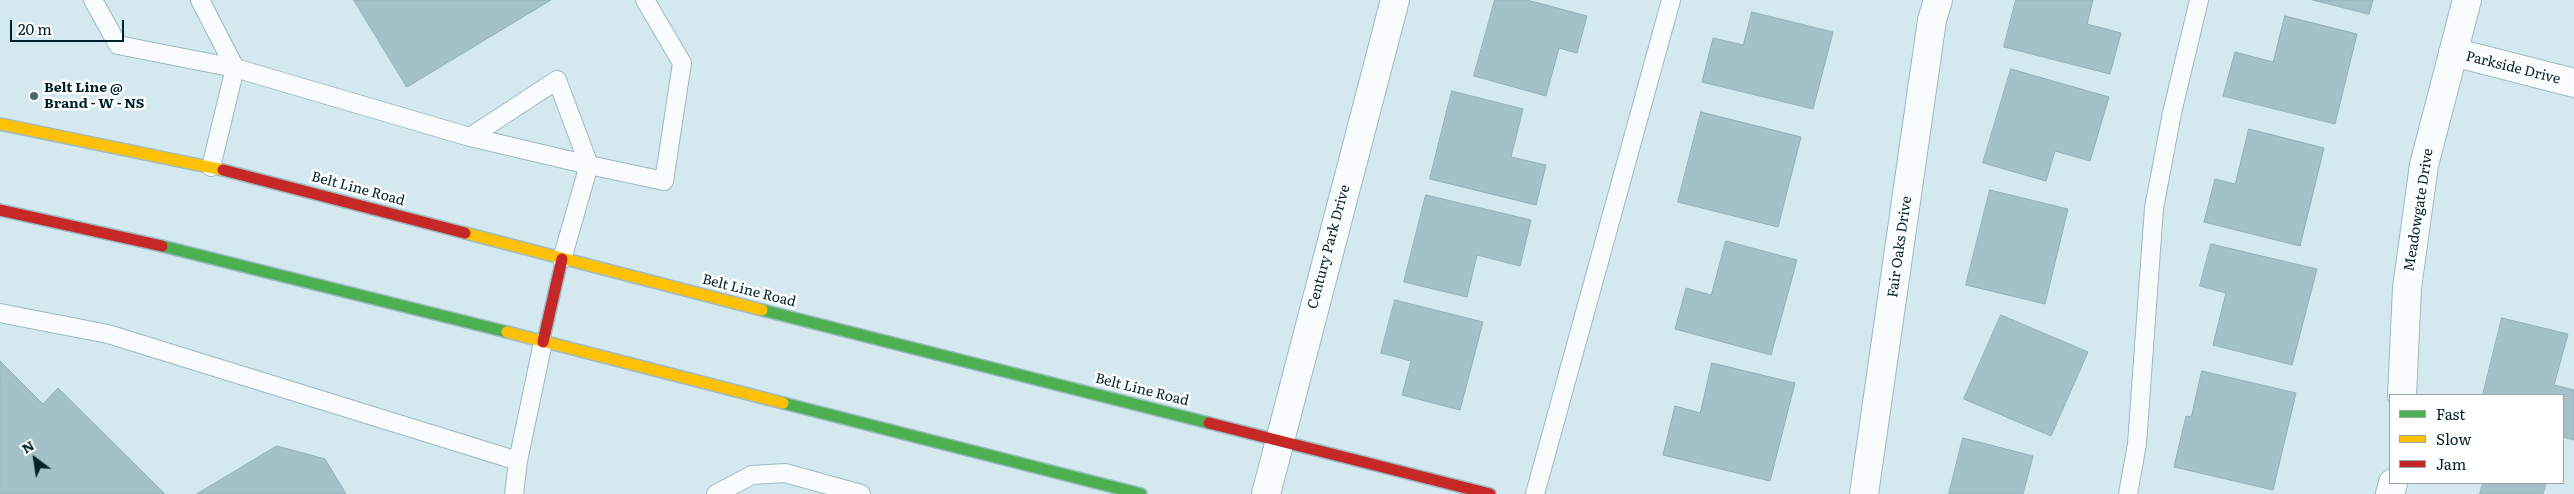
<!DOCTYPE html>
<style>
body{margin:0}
#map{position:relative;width:2574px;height:494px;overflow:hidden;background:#d4e9ef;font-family:Literata,serif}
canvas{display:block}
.legend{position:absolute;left:2389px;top:394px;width:175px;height:90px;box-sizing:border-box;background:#fff;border:1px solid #99a7aa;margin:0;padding:6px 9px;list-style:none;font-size:15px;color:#00222a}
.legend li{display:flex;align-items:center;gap:10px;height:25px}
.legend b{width:25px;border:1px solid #99a7aa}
.north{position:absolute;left:10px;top:434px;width:50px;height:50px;-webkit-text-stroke:4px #fff;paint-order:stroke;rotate:329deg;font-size:14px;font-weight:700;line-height:20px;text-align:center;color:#00222a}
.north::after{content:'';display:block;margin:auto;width:18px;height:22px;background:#00222a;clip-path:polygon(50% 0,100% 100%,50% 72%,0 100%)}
.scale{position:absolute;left:10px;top:20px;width:114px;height:22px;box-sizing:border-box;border:2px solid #00222a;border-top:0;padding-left:6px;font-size:15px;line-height:18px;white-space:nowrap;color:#00222a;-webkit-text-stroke:4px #fff;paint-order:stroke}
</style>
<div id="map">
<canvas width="2574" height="494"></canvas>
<ul class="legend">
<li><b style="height:6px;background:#4caf50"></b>Fast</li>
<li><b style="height:6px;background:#ffc107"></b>Slow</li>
<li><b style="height:6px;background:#c62828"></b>Jam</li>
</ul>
<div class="north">N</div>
<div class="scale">20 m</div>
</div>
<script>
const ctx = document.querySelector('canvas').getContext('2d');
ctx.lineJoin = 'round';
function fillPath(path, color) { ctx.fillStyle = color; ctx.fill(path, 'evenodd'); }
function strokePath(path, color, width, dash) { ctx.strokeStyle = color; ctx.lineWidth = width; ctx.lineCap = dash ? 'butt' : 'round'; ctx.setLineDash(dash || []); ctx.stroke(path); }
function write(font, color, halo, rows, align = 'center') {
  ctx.font = font + ' Literata,serif'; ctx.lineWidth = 5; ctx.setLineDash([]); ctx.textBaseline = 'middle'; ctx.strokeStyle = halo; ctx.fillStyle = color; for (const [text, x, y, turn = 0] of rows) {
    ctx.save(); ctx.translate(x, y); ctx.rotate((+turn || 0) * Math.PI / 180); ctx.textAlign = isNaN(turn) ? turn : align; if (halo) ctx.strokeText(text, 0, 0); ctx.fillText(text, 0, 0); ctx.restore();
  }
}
const building = new Path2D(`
 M354,0H551L407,87Z
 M1495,0H1527L1587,16L1577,53L1559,48L1546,96L1474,76Z
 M2016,0H2093L2087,24L2121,33L2110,74L2004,47Z
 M2313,0H2373L2369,14Z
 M1752,12L1833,32L1813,109L1702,82L1713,38L1743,45Z
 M2285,16L2357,34L2335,124L2223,96L2235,52L2273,62Z
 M2011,69L2109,97L2090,161L2055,151L2046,181L1983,163Z
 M1452,91L1523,109L1511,157L1546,165L1536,205L1430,179Z
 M1701,112L1801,137L1778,227L1678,202Z
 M2249,129L2324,148L2300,246L2204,222L2215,179L2235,184Z
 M1990,190L2068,209L2045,304L1966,285Z
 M1426,195L1531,220L1520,266L1477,255L1467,297L1404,282Z
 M1726,241L1797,260L1771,355L1675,329L1686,288L1711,295Z
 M2211,244L2317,269L2292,365L2213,345L2226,293L2200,286Z
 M1395,300L1483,322L1460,410L1402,395L1411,361L1381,353Z
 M2001,315L2088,352L2051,436L1964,399Z
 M2502,318L2568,334L2554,385L2574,390V440L2563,437V395H2483Z
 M0,361L43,404L58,388L165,494H0Z
 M1712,363L1795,383L1770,481L1663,455L1675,406L1700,413Z
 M2202,371L2296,393L2273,490L2174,467L2186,416L2191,417Z
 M1963,438L2033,456L2023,494H1949Z
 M277,446L325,459L346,494H197Z
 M2483,483H2546L2543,494H2480Z`);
const lane = new Path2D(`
 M93,0L118,45L235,68L470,137L589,165L562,259
 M200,0L235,68L211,167
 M470,137L557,80L589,165L664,181L682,63L645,0
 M0,313L108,334L518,461L543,342
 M514,494L518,461
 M716,494L752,475L785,473L861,494
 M1535,494L1671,0
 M2128,494L2137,444L2154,208L2172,113L2199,0`);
const street = new Path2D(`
 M2453,52L2574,83
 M2402,395L2407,288L2424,165L2467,0
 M1266,494L1395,0
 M1864,494L1932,20L1938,0
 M2390,494L2393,483`);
const fast = new Path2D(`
 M162,246L507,332
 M762,310L1209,423
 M783,403L1141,494`);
const slow = new Path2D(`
 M0,124L223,170
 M465,233L762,310
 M507,332L783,403`);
const jam = new Path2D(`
 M223,170L465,233
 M0,210L162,246
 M543,342L562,259
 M1209,423L1490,494`);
const markers = [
 [34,96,5,"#4a686f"]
];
const streetNames = [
 ["Parkside Drive",2513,68,14],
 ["Belt Line Road",358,189,15],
 ["Meadowgate Drive",2419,210,-81],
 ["Century Park Drive",1329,247,-75],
 ["Fair Oaks Drive",1900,247,-82],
 ["Belt Line Road",749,291,14],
 ["Belt Line Road",1142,390,14]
];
const poiNames = [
 ["Belt Line @",44,88],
 ["Brand - W - NS",44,104]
];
fillPath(building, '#a4c0c8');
strokePath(building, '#90b0b8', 1);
strokePath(lane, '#9bbac2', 20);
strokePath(street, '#9bbac2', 30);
strokePath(fast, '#9bbac2', 14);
strokePath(slow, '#9bbac2', 14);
strokePath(jam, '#9bbac2', 14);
strokePath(lane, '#f9fcfd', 18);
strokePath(street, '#f9fcfd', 28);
strokePath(fast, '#4caf50', 11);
strokePath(slow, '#ffc107', 11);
strokePath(jam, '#c62828', 11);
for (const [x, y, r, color] of markers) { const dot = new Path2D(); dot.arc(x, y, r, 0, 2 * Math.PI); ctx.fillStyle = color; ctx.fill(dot); strokePath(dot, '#fff', 2); }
write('14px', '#00222a', '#fff', streetNames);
write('bold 14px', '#00222a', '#fff', poiNames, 'left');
</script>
